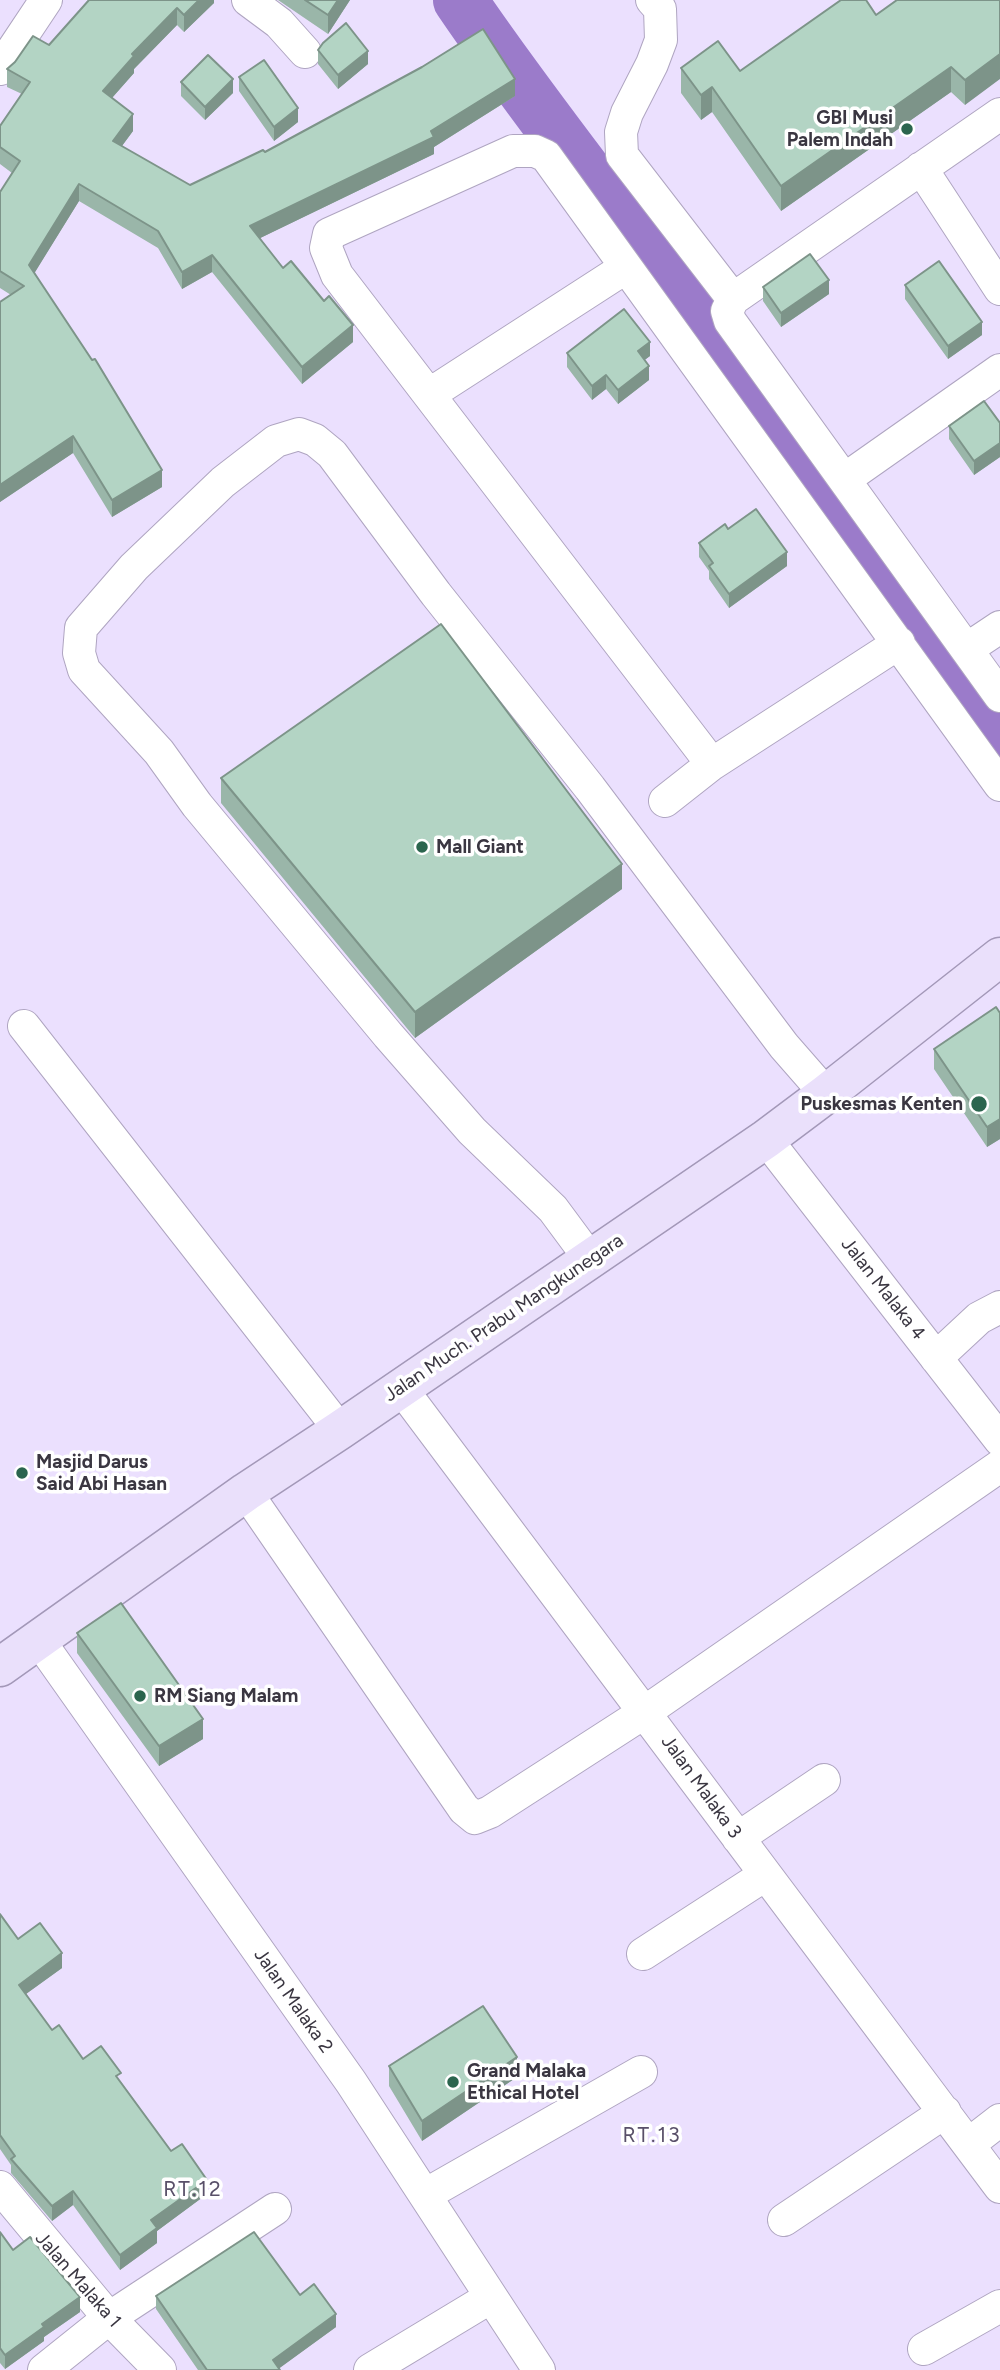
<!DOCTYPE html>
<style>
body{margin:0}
canvas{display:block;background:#ebe0fe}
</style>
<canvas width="1000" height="2370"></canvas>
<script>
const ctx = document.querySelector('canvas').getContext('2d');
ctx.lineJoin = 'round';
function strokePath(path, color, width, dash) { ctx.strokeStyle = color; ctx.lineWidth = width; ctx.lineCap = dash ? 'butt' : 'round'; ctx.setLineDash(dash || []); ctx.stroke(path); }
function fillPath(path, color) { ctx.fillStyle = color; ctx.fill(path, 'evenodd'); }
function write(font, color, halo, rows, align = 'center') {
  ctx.font = font + ' Figtree,sans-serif'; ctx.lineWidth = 7; ctx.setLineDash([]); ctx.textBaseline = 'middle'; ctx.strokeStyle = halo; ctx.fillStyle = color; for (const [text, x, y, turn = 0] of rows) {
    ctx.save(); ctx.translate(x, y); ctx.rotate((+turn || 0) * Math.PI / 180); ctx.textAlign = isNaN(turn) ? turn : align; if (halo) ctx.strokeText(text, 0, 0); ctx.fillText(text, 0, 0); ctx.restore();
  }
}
const river = new Path2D(`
 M460,0C516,83 579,162 638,243C760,408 881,573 1000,740`);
const minor = new Path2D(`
 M248,0L279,23L305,52
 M652,0L660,9L661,40L652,64L627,113L621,132L622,155L733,299
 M0,69L46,0
 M1000,114L733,299L727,311L730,321L1000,696
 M921,168L1000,289
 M430,394L625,268
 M845,479L1000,370
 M967,649L1000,627
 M712,764L337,275L326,248L329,234L513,151H535L546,156L1000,785
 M665,801L712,764L899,643
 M24,1026L340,1430
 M766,1139L1000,1440
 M590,1259L553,1209L472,1131L388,1035L197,805L159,752L84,670L79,653L81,628L134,567L223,482L276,441L299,434L315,440L332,454L436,594L590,788L784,1046L826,1094
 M936,1358L979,1318L1000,1307
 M401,1388L1000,2187
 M246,1492L464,1809L475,1818L490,1812L645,1712L1000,1466
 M38,1639L351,2082L539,2370
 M738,1838L824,1780
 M643,1954L765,1875
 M969,2144L1000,2120
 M0,2187L109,2318L160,2370
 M425,2195L641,2072
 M784,2220L945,2112
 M924,2349L1000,2306
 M44,2370L109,2318L275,2209
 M370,2370L491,2297`);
const major = new Path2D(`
 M0,1667L246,1492L340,1430L766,1139L826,1094L1000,957`);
const wall = new Path2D(`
 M89,0H214V3L184,32L177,25L134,69V73L112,98L133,131L122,146L190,185L265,152L515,96L434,147V154L260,238L283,268L353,342L302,384L212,272L182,289L158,248L79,201L34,273L162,487L112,517L73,453L0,502V302L11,295L0,288V192L12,173L0,164V126L22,94L7,87V69L49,45Z
 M278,0H350L328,34Z
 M1000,0L965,105L951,92L781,211L712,112L701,120L681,93V68L740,71L876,15Z
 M318,50L368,64L338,89L318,64Z
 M239,77L298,122L274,141L239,91Z
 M181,82L233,93L205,120L181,96Z
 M905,285L982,335L948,359L905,299Z
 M763,287L829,294L781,327L763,301Z
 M567,353L650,356L644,360L649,380L618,404L606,389L592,400L567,367Z
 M1000,423V457L974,475L949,439V426Z
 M728,529L787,566L729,608L709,579V571L699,557V543Z
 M221,778L622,889L415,1038L221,803Z
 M1000,1013V1139L987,1147L934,1069V1049Z
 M77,1633L203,1739L159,1766L77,1653Z
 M0,1914L18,1939L62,1968L26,1994L52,2030L83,2059L121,2082L171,2151L207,2194L157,2231V2243L120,2270L73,2205L52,2221L11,2173V2165L0,2149Z
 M389,2066L517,2077L422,2141L389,2086Z
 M0,2233L13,2250L80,2312L44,2337V2341L5,2369L0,2363Z
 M300,2295L336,2327L279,2368L280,2370H198L156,2309V2296Z`);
const shadedWall = new Path2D(`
 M199,0H214V3L184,32V15Z
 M338,0H350L328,34V15Z
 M177,8V25L134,69V73L103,108V91L132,54Z
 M368,51V64L338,89V75Z
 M1000,54V79L965,105V80Z
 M951,67V92L781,211V186Z
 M233,79V93L205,120V107Z
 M515,79V96L434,147V154L250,243V226L431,131Z
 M712,87V112L701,120V95Z
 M298,108V122L274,141V127Z
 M133,114V131L113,158V141Z
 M79,184V201L29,282V265Z
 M212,255V272L182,289V272Z
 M829,280V294L781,327V313Z
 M982,322V335L948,359V346Z
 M353,325V342L302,384V367Z
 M650,342V356L638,365V351Z
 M649,366V380L618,404V390Z
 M606,375V389L592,400V386Z
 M73,436V453L0,502V485Z
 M1000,443V457L974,475V461Z
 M162,470V487L112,517V500Z
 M787,552V566L729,608V594Z
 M622,864V889L415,1038V1012Z
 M1000,1119V1139L987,1147V1127Z
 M203,1719V1739L159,1766V1746Z
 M62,1953V1968L19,1999V1985Z
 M517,2057V2077L422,2141V2121Z
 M207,2180V2194L157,2231V2243L120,2270V2255L151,2220Z
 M73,2191V2205L52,2221V2206Z
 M80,2297V2312L44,2337V2341L5,2369V2355L42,2324Z
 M336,2314V2327L277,2370L273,2360Z`);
const building = new Path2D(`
 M89,0H199L184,15L177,8L132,54L134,56L103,91L133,114L113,141L190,185L263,150L265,152L422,67L483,29L515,79L431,131L434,137L250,226L283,268L291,261L324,301L329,296L353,325L302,367L212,255L182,272L158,231L79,184L29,265L92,360L95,359L162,470L112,500L73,436L0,485V302L24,286L0,271V192L20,161L0,147V126L30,82L7,69L15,62L33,36L49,45Z
 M305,0H338L328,15Z
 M841,0H866L876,15L897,0H1000V54L965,80L951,67L781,186L712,87L701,95L681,68L718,41L740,71Z
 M346,23L368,51L338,75L318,50L323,43Z
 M208,55L233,79L205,107L181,82Z
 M264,60L298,108L274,127L239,77Z
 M810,254L829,280L781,313L763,287Z
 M939,261L982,322L948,346L905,285Z
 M624,309L650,342L638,351L649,366L618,390L606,375L592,386L567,353Z
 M984,401L1000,423V443L974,461L949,426Z
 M756,509L787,552L729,594L709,566L713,563L699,543L725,524L728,529Z
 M441,624L622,864L415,1012L221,778Z
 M996,1007L1000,1013V1119L987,1127L934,1049Z
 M121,1603L203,1719L159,1746L77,1633Z
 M0,1914L18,1939L40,1923L62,1953L19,1985L52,2030L59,2025L83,2059L101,2046L121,2073L116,2076L171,2151L182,2144L207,2180L151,2220L157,2228L120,2255L73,2191L52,2206L11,2159L15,2156L0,2135Z
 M483,2006L517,2057L422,2121L389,2066Z
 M0,2232L13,2250L30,2237L80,2297L42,2324L44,2327L5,2355L0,2348Z
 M254,2232L300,2295L314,2284L336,2314L273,2360L280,2370H207L156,2296Z`);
const markers = [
 [907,129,7,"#2b654e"],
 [422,847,7,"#2b654e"],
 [979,1104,9,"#2b654e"],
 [22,1473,7,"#2b654e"],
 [140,1696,7,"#2b654e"],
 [453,2082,7,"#2b654e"]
];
const poiNames = [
 ["GBI Musi",893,118,"right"],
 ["Palem Indah",893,140,"right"],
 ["Mall Giant",436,847],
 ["Puskesmas Kenten",963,1104,"right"],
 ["Masjid Darus",36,1462],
 ["Said Abi Hasan",36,1484],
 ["RM Siang Malam",154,1696],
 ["Grand Malaka",467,2071],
 ["Ethical Hotel",467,2093]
];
const streetNames = [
 ["Jalan Malaka 4",883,1289,52],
 ["Jalan Much. Prabu Mangkunegara",504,1318,-34],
 ["Jalan Malaka 3",701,1787,54],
 ["Jalan Malaka 2",293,2001,55],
 ["Jalan Malaka 1",78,2280,49]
];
const neighbourhoodNames = [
 ["RT.13",652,2136],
 ["RT.12",193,2190]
];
strokePath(river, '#9b7bca', 54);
strokePath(minor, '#afa5c1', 34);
strokePath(major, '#a398b8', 41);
strokePath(minor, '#fff', 32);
strokePath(major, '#eae0fb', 38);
fillPath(wall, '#9ab6a9');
fillPath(shadedWall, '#7d9489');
fillPath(building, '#b3d4c4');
strokePath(building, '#7d9489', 2);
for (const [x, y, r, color] of markers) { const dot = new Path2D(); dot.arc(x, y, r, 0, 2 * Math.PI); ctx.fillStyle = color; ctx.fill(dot); strokePath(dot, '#fff', 2.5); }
write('bold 19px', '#3a3641', '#fff', poiNames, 'left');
write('19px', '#3a3641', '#fff', streetNames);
ctx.letterSpacing = '2px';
write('21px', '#595069', '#fff', neighbourhoodNames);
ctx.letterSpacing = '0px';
</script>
